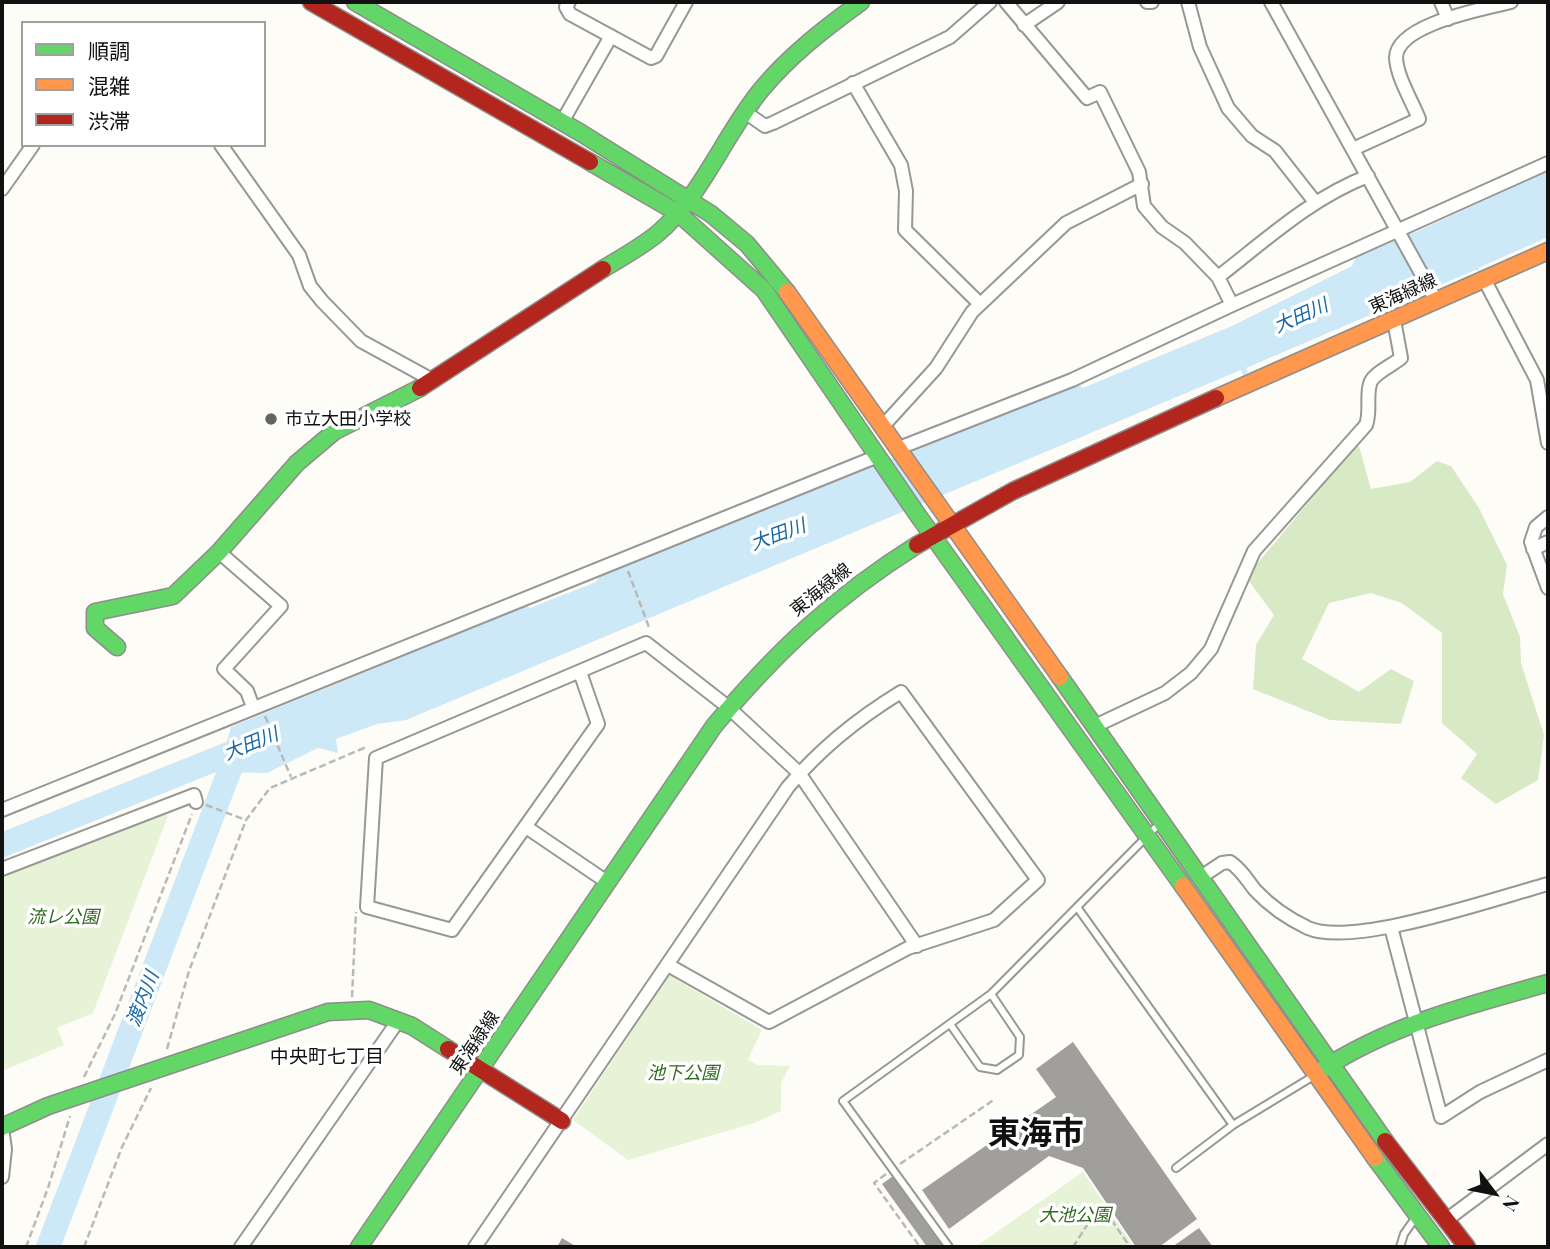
<!DOCTYPE html>
<meta charset="utf-8">
<style>
body{margin:0}
#map{position:relative;width:1550px;height:1249px;overflow:hidden;background:#fdfcf7;font-family:"Playfair Display","Noto Sans JP",serif}
canvas{display:block}
.frame{position:absolute;inset:0;border:4px solid #111;pointer-events:none}
.legend{position:absolute;left:21px;top:21px;width:245px;height:126px;box-sizing:border-box;background:#fff;border:2px solid #a0a0a0;margin:0;padding:9px 12px;list-style:none;font-size:21px;color:#111}
.legend li{display:flex;align-items:center;gap:14px;height:35px}
.legend b{width:35px;border:2px solid #a0a0a0}
.north{position:absolute;left:1459px;top:1158px;width:70px;height:70px;-webkit-text-stroke:5px #fff;paint-order:stroke;rotate:122deg;font-size:19px;font-weight:700;line-height:28px;text-align:center;color:#111}
.north::after{content:'';display:block;margin:auto;width:24px;height:32px;background:#111;clip-path:polygon(50% 0,100% 100%,50% 72%,0 100%)}
</style>
<div id="map">
<canvas width="1550" height="1249"></canvas>
<div class="frame"></div>
<ul class="legend">
<li><b style="height:9px;background:#63d668"></b>順調</li>
<li><b style="height:9px;background:#ff974d"></b>混雑</li>
<li><b style="height:9px;background:#b3261e"></b>渋滞</li>
</ul>
<div class="north">N</div>
</div>
<script>
const ctx = document.querySelector('canvas').getContext('2d');
ctx.lineJoin = 'round';
function fillPath(path, color) { ctx.fillStyle = color; ctx.fill(path, 'evenodd'); }
function strokePath(path, color, width, dash) { ctx.strokeStyle = color; ctx.lineWidth = width; ctx.lineCap = dash ? 'butt' : 'round'; ctx.setLineDash(dash || []); ctx.stroke(path); }
function write(font, color, halo, rows, align = 'center') {
  ctx.font = font + ' "Playfair Display","Noto Sans JP",serif'; ctx.lineWidth = 7; ctx.setLineDash([]); ctx.textBaseline = 'middle'; ctx.strokeStyle = halo; ctx.fillStyle = color; for (const [text, x, y, turn = 0] of rows) {
    ctx.save(); ctx.translate(x, y); ctx.rotate((+turn || 0) * Math.PI / 180); ctx.textAlign = isNaN(turn) ? turn : align; if (halo) ctx.strokeText(text, 0, 0); ctx.fillText(text, 0, 0); ctx.restore();
  }
}
const green = new Path2D(`
 M161,810L168,816L93,1013L57,1028L64,1045L2,1071V875Z
 M669,975L762,1030L748,1059L757,1065L790,1066L781,1083V1111L754,1123L628,1160L573,1120Z
 M1083,1172L1134,1247H975Z`);
const forest = new Path2D(`
 M1358,443L1371,489L1410,482L1437,461L1451,466L1479,508L1507,565L1503,594L1520,637L1521,663L1544,735L1538,780L1496,804L1461,778L1477,754L1442,723V633L1402,603L1371,593L1329,603L1302,659L1359,692L1391,669L1414,681L1401,724L1330,720L1253,689L1256,645L1274,615L1246,577Z`);
const water = new Path2D(`
 M1548,171V237L1478,268L1479,271L1475,270L1246,368L1248,373L1243,375L1241,370L406,720L377,724L336,739L338,753L318,748L267,773L218,772L231,727L527,606L530,608L596,582L599,577L1077,383L1083,388L1234,325L1352,266L1357,255L1382,242L1416,232Z`);
const river = new Path2D(`
 M2,845L251,745
 M48,1247L237,751`);
const building = new Path2D(`
 M1073,1042L1197,1219L1159,1247H1136L1083,1168L1049,1156L949,1229L922,1190L1056,1097L1036,1069Z
 M893,1176L944,1247H927L882,1184Z
 M1199,1228L1213,1247H1172Z
 M562,1238L577,1247H557Z`);
const path = new Path2D(`
 M628,571L650,630
 M265,716L291,777
 M206,805L246,820
 M352,997L356,912
 M167,1049L189,971L246,820L270,788L364,748V752
 M84,1077L115,1014L192,814
 M900,1164L995,1099
 M886,1174L874,1183L920,1247
 M26,1247L48,1188L70,1116
 M84,1247L122,1147L151,1088
 M1073,1247L1093,1216L1104,1209L1130,1247`);
const lane = new Path2D(`
 M1077,907L1233,1125
 M950,1024L980,1067L997,1070L1019,1055L1020,1037L991,994
 M1176,1168L1233,1125L1312,1077
 M949,1247L843,1101L991,994L1161,822
 M1400,1247L1404,1234L1416,1217`);
const street = new Path2D(`
 M569,2L566,7L570,14L651,58L656,56L686,2
 M1006,2L1087,98L1100,92L1139,172L1144,206L1162,227L1185,243L1218,277L1232,305
 M1147,2H1152
 M1188,2L1200,47L1228,108L1252,136L1275,151L1315,202
 M1271,2L1436,300
 M1441,2L1448,19
 M1024,25L1058,2
 M853,83L901,165L906,191L905,230L980,304
 M745,112L765,126L773,123L950,37L990,2
 M562,122L611,36
 M221,145L299,255L310,286L322,301L361,341L434,381
 M1353,149L1419,119C1412,101 1397,77 1396,58C1396,24 1484,9 1511,2
 M2,189L33,145
 M1218,277C1266,240 1311,198 1368,176
 M1484,279L1537,380L1548,443
 M883,426L936,368L972,312L1066,223L1142,184
 M899,448L1072,380L1232,305L1548,163
 M1548,517L1536,527L1531,542L1548,588
 M1533,549L1548,542
 M219,552L281,606L224,669L247,691L253,707
 M580,672L598,724L452,930L367,907L376,758L646,643L728,707L799,773L917,946
 M1095,726L1165,693L1191,673L1211,649L1254,551L1366,425C1371,411 1366,398 1370,384C1372,374 1393,365 1401,358L1394,320
 M2,810L878,456
 M526,827L607,882
 M2,869L194,795L196,802
 M1201,877L1222,863L1230,862C1242,870 1247,880 1255,890C1269,905 1289,919 1308,928C1353,948 1496,898 1548,884
 M1391,927L1441,1117L1480,1092L1548,1060
 M2,1128L5,1149L2,1177
 M1445,1221L1548,1144
 M241,1247L398,1021
 M475,1247L788,787C819,750 860,717 901,692L1038,880L994,920L908,948L769,1022L668,965`);
const fast = new Path2D(`
 M355,2L581,133L711,214L747,244L787,292
 M590,162L678,213L764,290L917,514L1183,886
 M603,269C621,258 641,247 657,234C702,196 724,135 761,90C789,56 825,28 861,2
 M117,647L95,628V612L173,596L219,552L297,463L335,431L420,388
 M1060,677L1385,1141
 M1323,1069C1392,1024 1470,1005 1548,983
 M2,1127L48,1106L328,1012L369,1010L412,1026L448,1049
 M1375,1158L1441,1247
 M359,1247L714,726C776,652 834,597 917,545`);
const slow = new Path2D(`
 M787,292L1060,677
 M1216,398L1548,251
 M1183,886L1375,1158`);
const jam = new Path2D(`
 M311,2L590,162
 M420,388L603,269
 M917,545L1013,491L1216,398
 M448,1049L562,1121
 M1385,1141L1467,1247`);
const markers = [
 [271,419,7,"#646362"]
];
const streetNames = [
 ["東海緑線",1403,294,-24],
 ["東海緑線",821,590,-39],
 ["東海緑線",475,1043,-56]
];
const poiNames = [
 ["市立大田小学校",285,419]
];
const parkNames = [
 ["流レ公園",63,917],
 ["池下公園",683,1073],
 ["大池公園",1075,1215]
];
const waterNames = [
 ["大田川",1301,316,-24],
 ["大田川",778,535,-20],
 ["大田川",251,744,-22],
 ["渡内川",143,999,-69]
];
const neighbourhoodNames = [
 ["中央町七丁目",327,1057]
];
const townNames = [
 ["東海市",1036,1134]
];
fillPath(green, '#e7f3d7');
fillPath(forest, '#d8eac5');
fillPath(water, '#cde8f7');
strokePath(river, '#cde8f7', 24);
fillPath(building, '#a19f9c');
strokePath(lane, '#979795', 10);
strokePath(street, '#979795', 16);
strokePath(fast, '#8e8d8b', 19);
strokePath(slow, '#8e8d8b', 19);
strokePath(jam, '#8e8d8b', 19);
strokePath(path, '#b9b9b8', 2.5, [7, 3.5]);
strokePath(lane, '#fffffe', 6);
strokePath(street, '#fffffe', 12);
strokePath(fast, '#63d668', 16);
strokePath(slow, '#ff974d', 16);
strokePath(jam, '#b3261e', 16);
for (const [x, y, r, color] of markers) { const dot = new Path2D(); dot.arc(x, y, r, 0, 2 * Math.PI); ctx.fillStyle = color; ctx.fill(dot); strokePath(dot, '#fff', 2.5); }
write('18px', '#111', '#fff', streetNames);
write('18px', '#111', '#fff', poiNames, 'left');
write('italic 18px', '#2f6b1f', '#fff', parkNames);
write('italic 19px', '#1768a6', '#fff', waterNames);
write('19px', '#111', '#fff', neighbourhoodNames);
write('bold 32px', '#111', '#fff', townNames);
</script>
